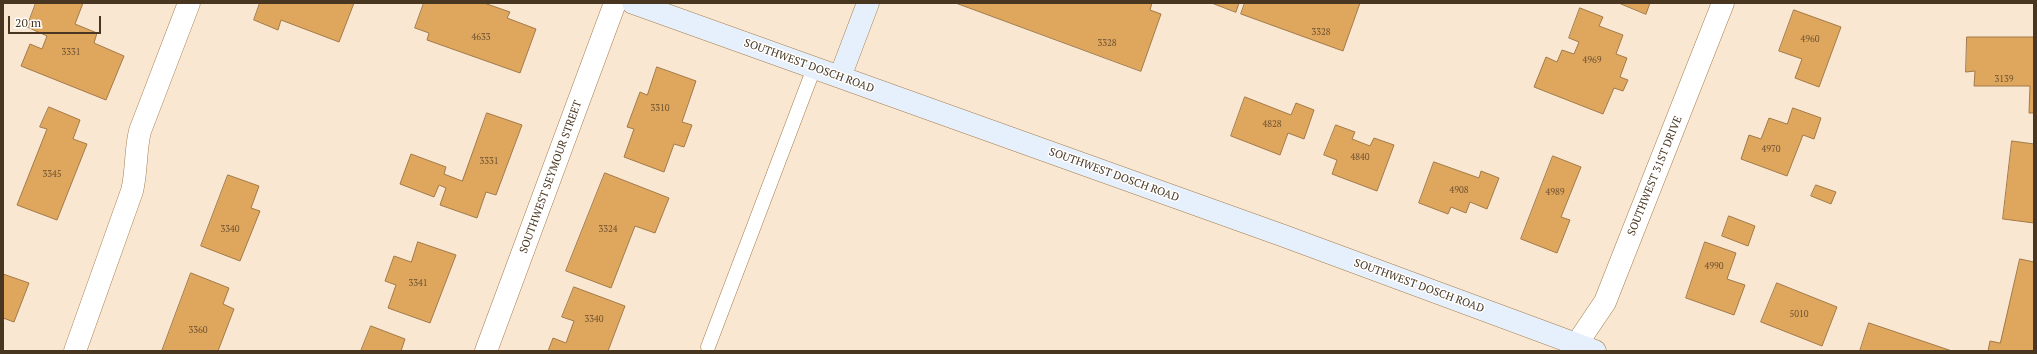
<!DOCTYPE html>
<style>
body{margin:0}
#map{position:relative;width:2037px;height:354px;overflow:hidden;background:#f9e7d2;font-family:"PT Serif",serif}
canvas{display:block}
.frame{position:absolute;inset:0;border:4px solid #483621;pointer-events:none}
.scale{position:absolute;left:8px;top:16px;width:93px;height:18px;box-sizing:border-box;border:2px solid #483621;border-top:0;padding-left:5px;font-size:12px;line-height:14px;white-space:nowrap;color:#483621;-webkit-text-stroke:3px #fff;paint-order:stroke}
</style>
<div id="map">
<canvas width="2037" height="354"></canvas>
<div class="frame"></div>
<div class="scale">20 m</div>
</div>
<script>
const ctx = document.querySelector('canvas').getContext('2d');
ctx.lineJoin = 'round';
function fillPath(path, color) { ctx.fillStyle = color; ctx.fill(path, 'evenodd'); }
function strokePath(path, color, width, dash) { ctx.strokeStyle = color; ctx.lineWidth = width; ctx.lineCap = dash ? 'butt' : 'round'; ctx.setLineDash(dash || []); ctx.stroke(path); }
function write(font, color, halo, rows, align = 'center') {
  ctx.font = font + ' "PT Serif",serif'; ctx.lineWidth = 3; ctx.setLineDash([]); ctx.textBaseline = 'middle'; ctx.strokeStyle = halo; ctx.fillStyle = color; for (const [text, x, y, turn = 0] of rows) {
    ctx.save(); ctx.translate(x, y); ctx.rotate((+turn || 0) * Math.PI / 180); ctx.textAlign = isNaN(turn) ? turn : align; if (halo) ctx.strokeText(text, 0, 0); ctx.fillText(text, 0, 0); ctx.restore();
  }
}
const building = new Path2D(`
 M36,3H83L75,24L97,33L94,43L124,56L106,100L21,66L30,44L42,49L47,36L27,27Z
 M260,3H354L339,42L281,20L278,30L254,20Z
 M424,3H484L510,12L507,18L536,29L520,73L427,40L429,33L415,28Z
 M956,3H1152L1150,10L1161,14L1141,71Z
 M1212,3H1239L1236,12Z
 M1245,3H1360L1343,51L1241,14Z
 M1619,3H1650L1646,14Z
 M1580,8L1603,17L1599,26L1623,35L1616,54L1627,58L1620,77L1628,80L1623,91L1614,88L1603,114L1534,87L1546,57L1557,62L1562,50L1574,54L1579,42L1569,38Z
 M1794,10L1841,27L1819,87L1795,78L1802,59L1779,51Z
 M1967,37H2034V113H2029L2030,86H1974L1975,71L1966,72Z
 M657,67L696,81L682,122L692,125L684,147L674,144L664,172L624,157L634,129L627,127L640,92L647,95Z
 M1245,97L1291,115L1296,103L1314,110L1304,139L1288,133L1280,155L1231,136Z
 M49,107L80,120L73,139L87,144L57,220L17,205L47,129L40,127Z
 M1793,108L1821,118L1814,139L1803,135L1787,176L1741,159L1749,135L1761,139L1769,118L1787,124Z
 M487,113L522,125L496,195L486,192L477,218L440,205L446,188L439,185L434,197L400,184L411,154L446,167L444,174L462,181Z
 M1336,125L1355,132L1352,139L1370,146L1374,138L1394,145L1377,191L1332,174L1337,160L1324,155Z
 M2012,141L2034,144V223L2003,219Z
 M1553,156L1581,167L1561,217L1570,220L1557,253L1521,239Z
 M1434,162L1479,178L1481,171L1499,178L1487,209L1470,202L1466,213L1451,207L1448,214L1419,203Z
 M605,173L669,198L655,233L635,226L611,288L566,271Z
 M228,175L259,186L251,208L260,211L240,261L201,246Z
 M1816,185L1836,192L1831,204L1811,196Z
 M1729,216L1755,226L1748,246L1722,236Z
 M418,242L456,255L430,323L388,308L396,285L385,281L394,256L411,262Z
 M1705,242L1736,253L1727,279L1745,285L1734,315L1686,298Z
 M2020,259L2034,262V351H1988L1990,341L2000,343Z
 M191,273L229,288L223,304L234,309L218,351H162Z
 M3,274L29,283L14,322L3,318Z
 M1777,283L1837,307L1822,346L1761,322Z
 M574,287L625,306L608,351H548L553,338L566,343L574,321L562,317Z
 M1869,323L1952,351H1860Z
 M371,326L405,339L401,351H361Z`);
const lane = new Path2D(`
 M708,347L814,68`);
const street = new Path2D(`
 M75,351L132,191C137,171 135,151 140,131L189,3
 M486,351L615,3
 M1572,351L1605,302L1723,3`);
const secondary = new Path2D(`
 M633,3L1284,236L1595,351
 M840,77L868,3`);
const numberNames = [
 ["3328",1321,32],
 ["4633",481,37],
 ["4960",1810,39],
 ["3328",1107,43],
 ["3331",71,52],
 ["4969",1592,60],
 ["3139",2004,79],
 ["3310",660,108],
 ["4828",1272,124],
 ["4970",1771,149],
 ["4840",1360,157],
 ["3331",489,161],
 ["3345",52,174],
 ["4908",1459,190],
 ["4989",1555,192],
 ["3340",230,229],
 ["3324",608,229],
 ["4990",1714,266],
 ["3341",418,283],
 ["5010",1799,314],
 ["3340",594,319],
 ["3360",198,330]
];
const streetNames = [
 ["SOUTHWEST DOSCH ROAD",809,66,20],
 ["SOUTHWEST DOSCH ROAD",1114,175,20],
 ["SOUTHWEST 31ST DRIVE",1655,176,-68],
 ["SOUTHWEST SEYMOUR STREET",551,177,-70],
 ["SOUTHWEST DOSCH ROAD",1419,286,20]
];
fillPath(building, '#dfa65d');
strokePath(building, '#a27a48', 1);
strokePath(lane, '#a57d4b', 15);
strokePath(street, '#a57d4b', 23);
strokePath(secondary, '#a57d4b', 23);
strokePath(lane, '#fff', 14);
strokePath(street, '#fff', 22);
strokePath(secondary, '#e6f0fc', 22);
write('9px', '#6e5230', null, numberNames);
write('11px', '#483621', '#fff', streetNames);
</script>
